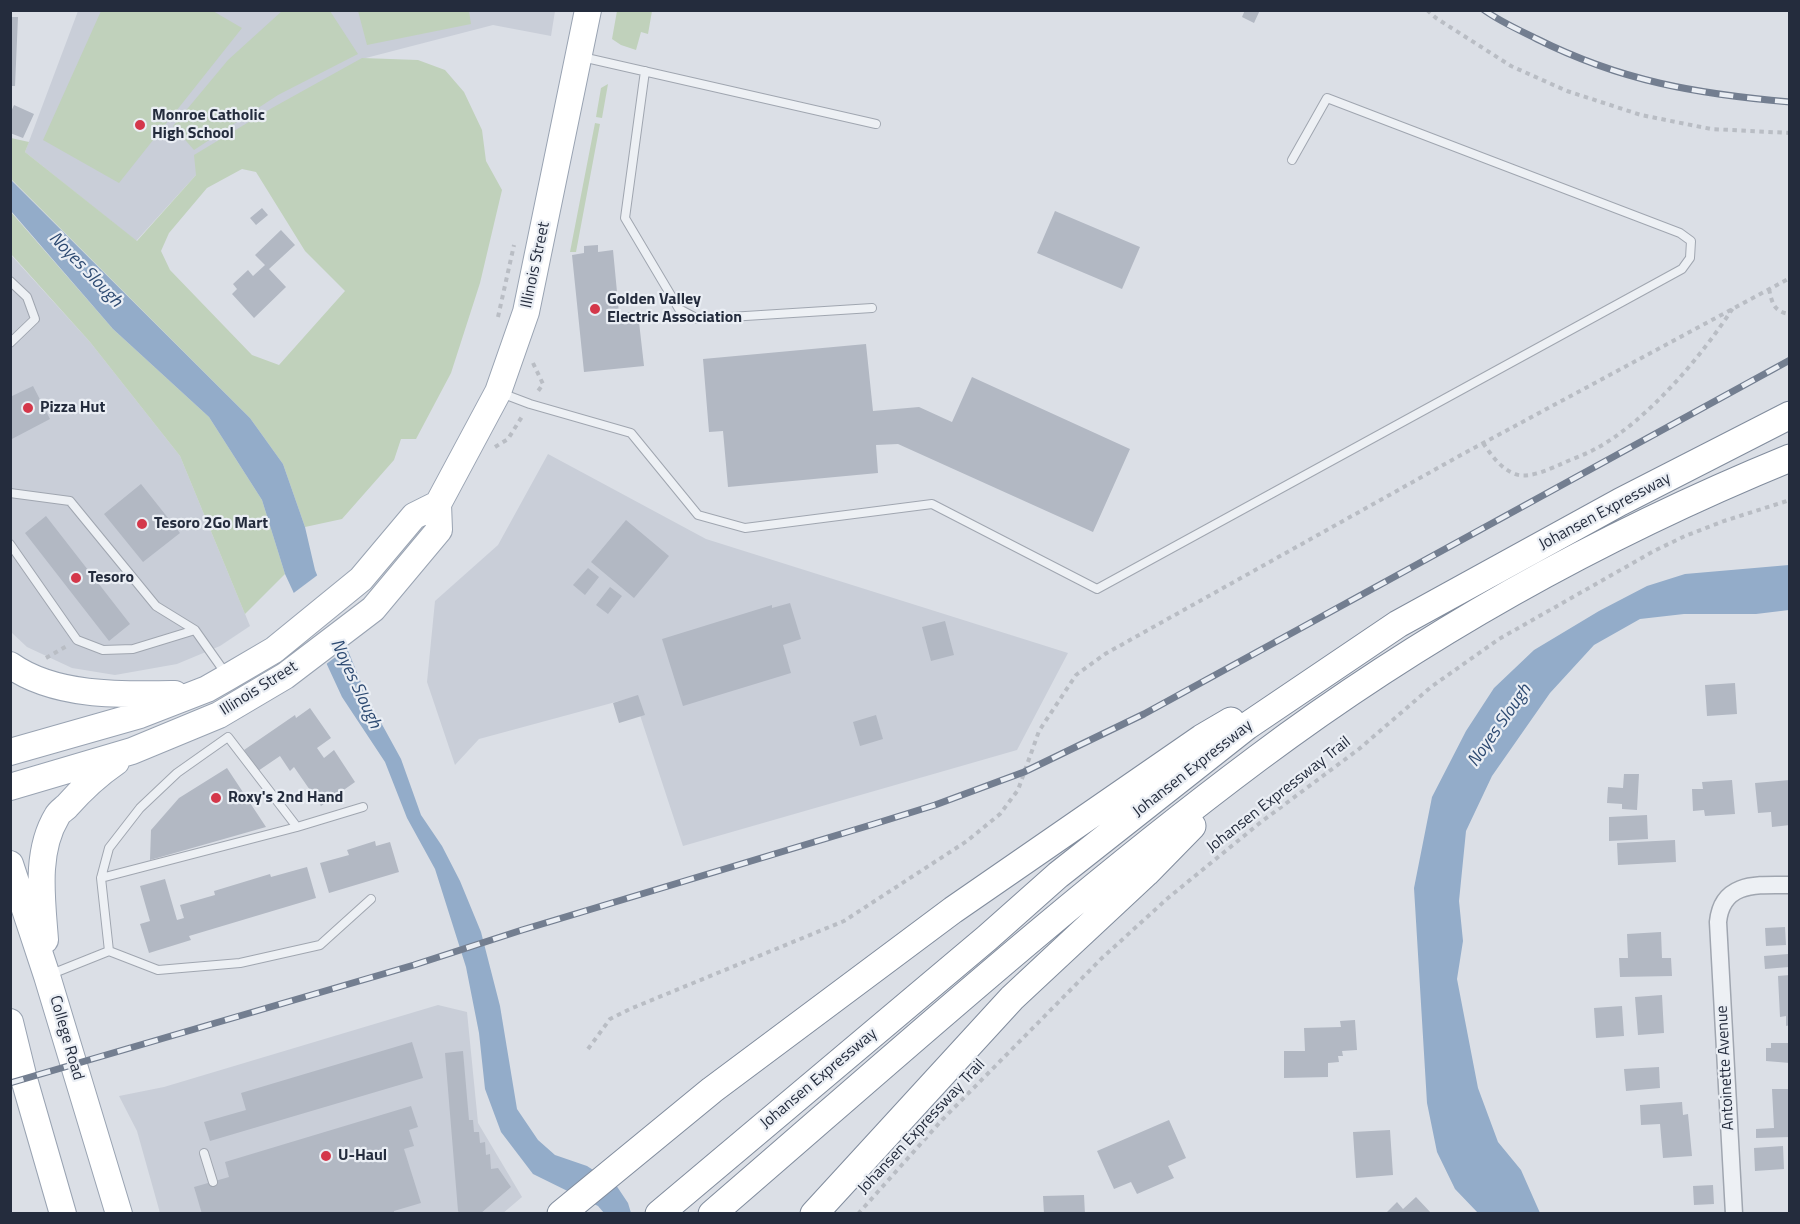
<!DOCTYPE html>
<style>
body{margin:0}
#map{position:relative;width:1800px;height:1224px;overflow:hidden;background:#dbdfe6;font-family:"Titillium Web",sans-serif}
canvas{display:block}
.frame{position:absolute;inset:0;border:12px solid #242c3d;pointer-events:none}
</style>
<div id="map">
<canvas width="1800" height="1224"></canvas>
<div class="frame"></div>
</div>
<script>
const ctx = document.querySelector('canvas').getContext('2d');
ctx.lineJoin = 'round';
function fillPath(path, color) { ctx.fillStyle = color; ctx.fill(path, 'evenodd'); }
function strokePath(path, color, width, dash) { ctx.strokeStyle = color; ctx.lineWidth = width; ctx.lineCap = dash ? 'butt' : 'round'; ctx.setLineDash(dash || []); ctx.stroke(path); }
function write(font, color, halo, rows, align = 'center') {
  ctx.font = font + ' "Titillium Web",sans-serif'; ctx.lineWidth = 4.5; ctx.setLineDash([]); ctx.textBaseline = 'middle'; ctx.strokeStyle = halo; ctx.fillStyle = color; for (const [text, x, y, turn = 0] of rows) {
    ctx.save(); ctx.translate(x, y); ctx.rotate((+turn || 0) * Math.PI / 180); ctx.textAlign = isNaN(turn) ? turn : align; if (halo) ctx.strokeText(text, 0, 0); ctx.fillText(text, 0, 0); ctx.restore();
  }
}
const built = new Path2D(`
 M78,11H555L551,36L493,25L362,59L196,175L136,241L25,152Z
 M10,254L90,342L180,456L250,626L220,646L177,664L115,675L72,668L27,647L11,632Z
 M548,454L706,539L1068,653L1017,750L683,846L634,697L479,739L455,765L427,682L435,601L498,545Z
 M438,1005L467,1012L478,1123L522,1197L502,1214L160,1213L137,1131L119,1096L164,1087Z`);
const green = new Path2D(`
 M101,11H213L242,28L119,183L43,140Z
 M282,11H330L358,54L278,95L194,150L173,126L228,60Z
 M358,11H469L471,24L367,45Z
 M617,11H652L648,34L641,32L636,50L621,45L612,39Z
 M362,58L418,60L445,70L464,92L482,130L486,161L502,190L480,283L451,373L416,439H401L394,460L342,519L305,527L283,464L250,418L11,179V138L29,142L25,152L137,241L196,175L194,155L272,108ZM242,169L256,172L305,251L345,291L279,365L252,355L170,270L161,251L169,233L207,188Z
 M608,84L602,118L596,117L601,88Z
 M595,123L600,124L576,252H570Z
 M10,211L113,329L209,417L262,500L285,574L245,614L180,456L90,342L11,254Z`);
const water = new Path2D(`
 M10,179L250,418L283,464L305,527L315,570L367,697L401,759L421,815L442,846L460,881L481,932L500,1006L517,1109L538,1140L555,1155L587,1166L616,1185L628,1203L631,1213H604L598,1206L533,1174L501,1132L485,1089L479,1033L466,967L435,869L407,818L385,762L342,697L285,574L262,500L209,417L113,329L11,211Z
 M1789,565V610L1756,614H1684L1640,619L1594,645L1550,693L1492,776L1466,831L1459,901L1463,941L1457,979L1478,1088L1498,1142L1521,1170L1540,1213H1478L1455,1189L1437,1152L1427,1103L1414,888L1432,797L1466,731L1494,688L1534,650L1599,611L1647,586L1685,574Z`);
const pier = new Path2D(`
 M319,574L350,646L325,665L291,595Z`);
const building = new Path2D(`
 M1245,10H1260L1254,23L1242,17Z
 M10,17H18L15,86H10Z
 M14,105L34,114L23,138L10,133V114Z
 M262,208L268,215L256,225L250,218Z
 M1055,211L1140,247L1122,289L1037,253Z
 M281,230L295,245L269,269L286,287L254,318L232,294L237,289L233,284L248,270L253,276L265,265L255,255Z
 M598,245V252L613,250L619,313L630,312L631,323L639,322L644,366L584,372L572,255L584,253V246Z
 M866,344L873,411L919,407L952,422L972,377L1130,449L1093,532L898,444L876,445L878,473L728,487L723,431L709,432L703,359Z
 M33,386L50,419L10,440V397Z
 M141,484L180,533L143,562L104,514Z
 M46,516L130,624L109,641L25,533Z
 M626,520L669,556L634,598L591,562Z
 M588,568L599,577L585,595L573,585Z
 M610,587L622,596L608,614L596,605Z
 M790,603L801,639L783,645L791,673L683,706L662,639L772,605V608Z
 M945,621L954,655L931,661L922,627Z
 M1735,683L1737,714L1707,716L1705,685Z
 M638,695L645,715L619,723L613,703Z
 M310,708L331,738L317,748L324,758L334,750L355,782L321,806L294,767L290,771L280,756L258,771L244,750L295,715L296,718Z
 M876,715L883,739L860,746L853,722Z
 M227,768L266,827L150,860L151,830L179,798Z
 M1624,774H1639L1637,810L1622,809V804L1607,803L1608,787L1623,788Z
 M1732,780L1735,814L1705,816L1704,810L1693,811L1692,789H1703L1702,782Z
 M1790,780V825L1772,827L1771,812L1758,813L1755,783Z
 M1647,815L1648,839L1609,841V817Z
 M1675,840L1676,862L1618,865L1617,843Z
 M375,841L376,846L390,842L399,872L329,893L320,863L349,855L347,850Z
 M307,867L316,898L189,936L191,940L149,953L140,924L150,921L140,886L165,879L177,920L184,918L180,905L215,895L214,891L270,874L271,877Z
 M1785,927L1786,945L1766,946L1765,928Z
 M1661,932L1662,958H1671L1672,976L1620,977L1619,958H1628L1627,934Z
 M1788,954L1789,967L1765,969L1764,956Z
 M1790,975V1025L1786,1026V1016L1780,1017L1778,976Z
 M1662,995L1664,1033L1638,1035L1635,997Z
 M1622,1006L1624,1036L1596,1038L1594,1008Z
 M1355,1020L1357,1050L1342,1051L1343,1056H1338L1339,1062L1328,1063V1077L1284,1078V1051H1305L1304,1028L1341,1027L1340,1021Z
 M412,1042L423,1078L210,1141L204,1122L246,1110L241,1093Z
 M1771,1043H1790V1063L1766,1061V1048H1771Z
 M463,1051L469,1120H473L474,1132H479L480,1143L485,1142L486,1155L490,1154L491,1169L498,1168L511,1187L480,1214H460L458,1211L445,1053Z
 M1659,1067L1660,1088L1626,1091L1624,1069Z
 M1772,1089H1790V1137L1756,1138V1129L1774,1128Z
 M1682,1102L1683,1115L1688,1114L1692,1156L1663,1158L1660,1124L1641,1125L1640,1105Z
 M411,1106L418,1127L409,1130L414,1146L404,1149L421,1203L394,1211V1214H202L194,1187L229,1177L225,1162Z
 M1169,1120L1186,1158L1168,1166L1174,1178L1137,1194L1131,1182L1114,1189L1097,1151Z
 M1390,1130L1393,1175L1356,1178L1353,1132Z
 M1783,1146L1784,1169L1755,1171L1754,1148Z
 M1713,1185L1714,1204L1694,1205L1693,1186Z
 M1084,1195L1085,1214H1044L1043,1196Z
 M1416,1197L1432,1214H1385L1397,1202L1403,1209Z`);
const path = new Path2D(`
 M1427,10L1436,18L1511,66L1567,91L1641,115L1711,129L1790,133
 M1769,289C1772,303 1774,312 1790,314
 M498,317L514,245
 M533,363L543,384L536,394
 M1483,443C1492,456 1500,468 1515,474C1528,479 1547,470 1559,465C1571,459 1585,455 1597,448C1648,420 1701,357 1733,308
 M495,447L508,439L523,415
 M46,658L67,646
 M588,1049L610,1019L630,1009L844,921L967,841L1000,814L1018,790L1039,731L1076,675L1105,654L1461,455L1790,278
 M858,1214L942,1120L1102,958L1168,898L1261,822L1359,749L1431,687L1499,639L1654,551L1685,536L1724,521L1790,500`);
const service = new Path2D(`
 M582,57L876,124
 M645,71L625,218L679,309L698,319L872,308
 M10,281L27,297L35,319L10,343
 M501,393L530,404L631,433L698,515L745,528L932,504L1097,589L1682,269L1690,258L1691,241L1680,233L1327,98L1292,160
 M10,493L70,501L156,606L195,630L226,674
 M10,544L77,640L103,650L133,649L195,630
 M297,827L363,807
 M101,878L297,827L228,737L177,773L140,808L109,848L101,878L109,951
 M49,975L109,951L158,970L240,963L320,945L371,899
 M204,1153L213,1182`);
const minor = new Path2D(`
 M1734,1214L1718,922C1722,881 1758,885 1790,885`);
const primary = new Path2D(`
 M10,665C55,697 122,695 175,694
 M10,752L140,715L207,689L228,677L274,650L361,579L414,516L438,504
 M10,787L132,751L219,715L285,676L373,609L439,530L438,504L498,392L526,312L588,10
 M10,864L47,976L119,1214
 M45,940C42,899 35,852 57,816C59,812 64,809 67,806C82,789 97,775 116,762
 M10,1022L24,1079L63,1214`);
const trunk = new Path2D(`
 M561,1214L712,1090L953,910L1202,738L1231,721
 M659,1214L987,938L1058,875L1247,726L1398,624L1620,502L1790,415
 M712,1214C892,1059 1068,900 1258,758C1421,636 1602,535 1790,458
 M814,1214L1012,998L1146,873L1192,826`);
const rail = new Path2D(`
 M1484,10C1501,22 1519,30 1537,39C1621,81 1697,94 1790,102
 M10,1083L414,965L522,930L874,824L935,805L1024,772L1144,714L1790,360`);
const markers = [
 [140,125,6,"#d4374a"],
 [595,309,6,"#d4374a"],
 [28,408,6,"#d4374a"],
 [142,524,6,"#d4374a"],
 [76,578,6,"#d4374a"],
 [216,798,6,"#d4374a"],
 [326,1156,6,"#d4374a"]
];
const poiNames = [
 ["Monroe Catholic",152,116],
 ["High School",152,134],
 ["Golden Valley",607,300],
 ["Electric Association",607,318],
 ["Pizza Hut",40,408],
 ["Tesoro 2Go Mart",154,524],
 ["Tesoro",88,578],
 ["Roxy's 2nd Hand",228,798],
 ["U-Haul",338,1156]
];
const streetNames = [
 ["Illinois Street",536,265,-78],
 ["Johansen Expressway",1605,512,-28],
 ["Illinois Street",259,689,-32],
 ["Johansen Expressway",1193,769,-38],
 ["Johansen Expressway Trail",1279,795,-38],
 ["College Road",66,1038,74],
 ["Antoinette Avenue",1726,1068,-93],
 ["Johansen Expressway",819,1079,-40],
 ["Johansen Expressway Trail",922,1127,-47]
];
const waterNames = [
 ["Noyes Slough",85,270,46],
 ["Noyes Slough",355,684,65],
 ["Noyes Slough",1500,726,-55]
];
fillPath(built, '#c9ced8');
fillPath(green, '#c0d1bb');
fillPath(water, '#93acc9');
fillPath(pier, '#dbdfe6');
fillPath(building, '#b2b8c3');
strokePath(service, '#a0a6b0', 10);
strokePath(minor, '#a0a6b0', 19);
strokePath(primary, '#99a3b2', 28);
strokePath(trunk, '#818c9d', 29);
strokePath(path, '#b9bdc4', 4, [4.5, 4.5]);
strokePath(service, '#edf0f4', 8);
strokePath(minor, '#edf0f4', 16);
strokePath(primary, '#fff', 26);
strokePath(trunk, '#fff', 27);
strokePath(rail, '#737e90', 7);
strokePath(rail, '#eaeef4', 4.5, [14]);
for (const [x, y, r, color] of markers) { const dot = new Path2D(); dot.arc(x, y, r, 0, 2 * Math.PI); ctx.fillStyle = color; ctx.fill(dot); strokePath(dot, '#eaeef4', 2); }
write('bold 16px', '#242c3d', '#eaeef4', poiNames, 'left');
write('16px', '#242c3d', '#eaeef4', streetNames);
write('italic 18px', '#2d4a72', '#eaeef4', waterNames);
</script>
